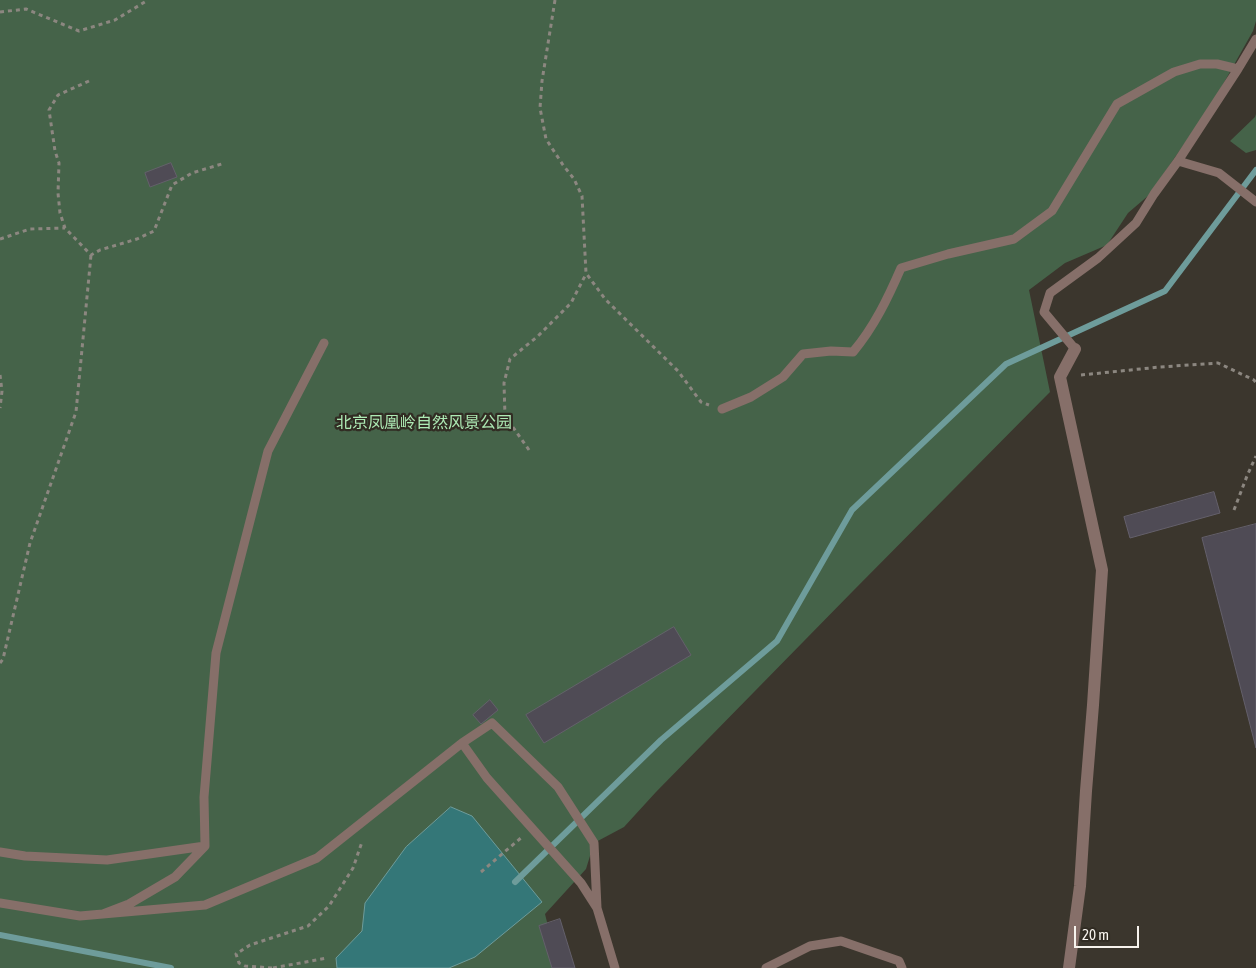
<!DOCTYPE html>
<meta charset="utf-8">
<style>
body{margin:0}
#map{position:relative;width:1256px;height:968px;overflow:hidden;background:#3b362d;font-family:"Asap Condensed",sans-serif}
canvas{display:block}
.scale{position:absolute;left:1074px;top:926px;width:65px;height:22px;box-sizing:border-box;border:2px solid #f7f3ed;border-top:0;padding-left:6px;font-size:15px;line-height:18px;white-space:nowrap;color:#f7f3ed;-webkit-text-stroke:4px #312c23;paint-order:stroke}
</style>
<div id="map">
<canvas width="1256" height="968"></canvas>
<div class="scale">20 m</div>
</div>
<script>
const ctx = document.querySelector('canvas').getContext('2d');
ctx.lineJoin = 'round';
function fillPath(path, color) { ctx.fillStyle = color; ctx.fill(path, 'evenodd'); }
function strokePath(path, color, width, dash) { ctx.strokeStyle = color; ctx.lineWidth = width; ctx.lineCap = dash ? 'butt' : 'round'; ctx.setLineDash(dash || []); ctx.stroke(path); }
function write(font, color, halo, rows, align = 'center') {
  ctx.font = font + ' "Asap Condensed","Noto Sans SC",sans-serif'; ctx.lineWidth = 4.5; ctx.setLineDash([]); ctx.textBaseline = 'middle'; ctx.strokeStyle = halo; ctx.fillStyle = color; for (const [text, x, y, turn = 0] of rows) {
    ctx.save(); ctx.translate(x, y); ctx.rotate((+turn || 0) * Math.PI / 180); ctx.textAlign = isNaN(turn) ? turn : align; if (halo) ctx.strokeText(text, 0, 0); ctx.fillText(text, 0, 0); ctx.restore();
  }
}
const green = new Path2D(`
 M0,0H1256V21L1253,31L1213,102L1149,195L1128,213L1107,245L1065,263L1029,290L1050,392L853,591L656,792L624,827L594,843L586,869L545,914L553,946L561,968H0Z
 M1256,114V150L1246,153L1230,141L1255,117Z`);
const water = new Path2D(`
 M451,807L472,816L542,902L475,957L449,968H337L336,958L362,931L365,903L406,847Z`);
const stream = new Path2D(`
 M515,882L661,740L777,641L852,510L1006,364L1165,291L1256,170
 M0,935L171,968`);
const building = new Path2D(`
 M171,163L177,177L150,187L145,173Z
 M1214,492L1220,513L1130,538L1124,517Z
 M1256,524V748L1202,538Z
 M674,627L691,655L544,743L526,715Z
 M490,700L498,710L481,724L473,715Z
 M560,919L575,968H552L539,926Z`);
const path = new Path2D(`
 M555,0L542,81L540,108L546,139L563,165L574,179L582,196L586,273L605,299L678,371L701,402L709,405
 M0,12L26,9L79,31L115,20L148,0
 M89,81L58,95L49,110L55,151L59,163L58,193L60,213L65,228L91,255L100,250L137,239L154,231L172,185L192,173L225,163
 M0,239L30,229L65,228
 M0,375L2,391L0,408
 M1081,375L1160,367L1218,363L1254,380L1256,383
 M529,450L505,416L504,383L510,359L538,336L571,303L586,274
 M1234,510L1247,476L1256,456
 M0,663L3,659L30,543L76,412L91,255
 M481,872L522,837
 M272,968L245,966L239,963L236,954L250,945L308,926L329,906L353,868L362,842
 M273,968L327,958`);
const lane = new Path2D(`
 M1178,161L1219,173L1256,202
 M1075,349L1044,312L1050,293L1098,258L1136,223L1154,194L1178,161L1238,69L1256,39
 M722,409L751,397L783,377L803,354L831,351L853,352C874,327 888,298 901,268L948,254L1014,239L1052,211L1117,104L1174,72L1200,64H1217L1238,69
 M0,852L25,856L107,860L205,846
 M0,903L80,916L205,905L317,858L462,743
 M597,908L594,843L558,787L492,723L462,743L487,778L581,883L597,908L615,968
 M103,914L129,904L175,877L205,846L204,797L216,653L268,451L324,343
 M766,968L810,946L841,941L899,961L902,968`);
const street = new Path2D(`
 M1069,968L1080,886L1086,791L1093,705L1102,570L1060,377L1075,349`);
const parkNames = [
 ["北京凤凰岭自然风景公园",424,423]
];
fillPath(green, '#456349');
fillPath(water, '#347778');
strokePath(water, '#6e9c9b', 1);
strokePath(stream, '#6e9c9b', 6);
fillPath(building, '#4f4b55');
strokePath(building, '#64606b', 1);
strokePath(path, '#8c8780', 3, [4, 4]);
strokePath(lane, '#866f69', 9);
strokePath(street, '#866f69', 12);
write('16px', '#adeab4', '#312c23', parkNames);
</script>
